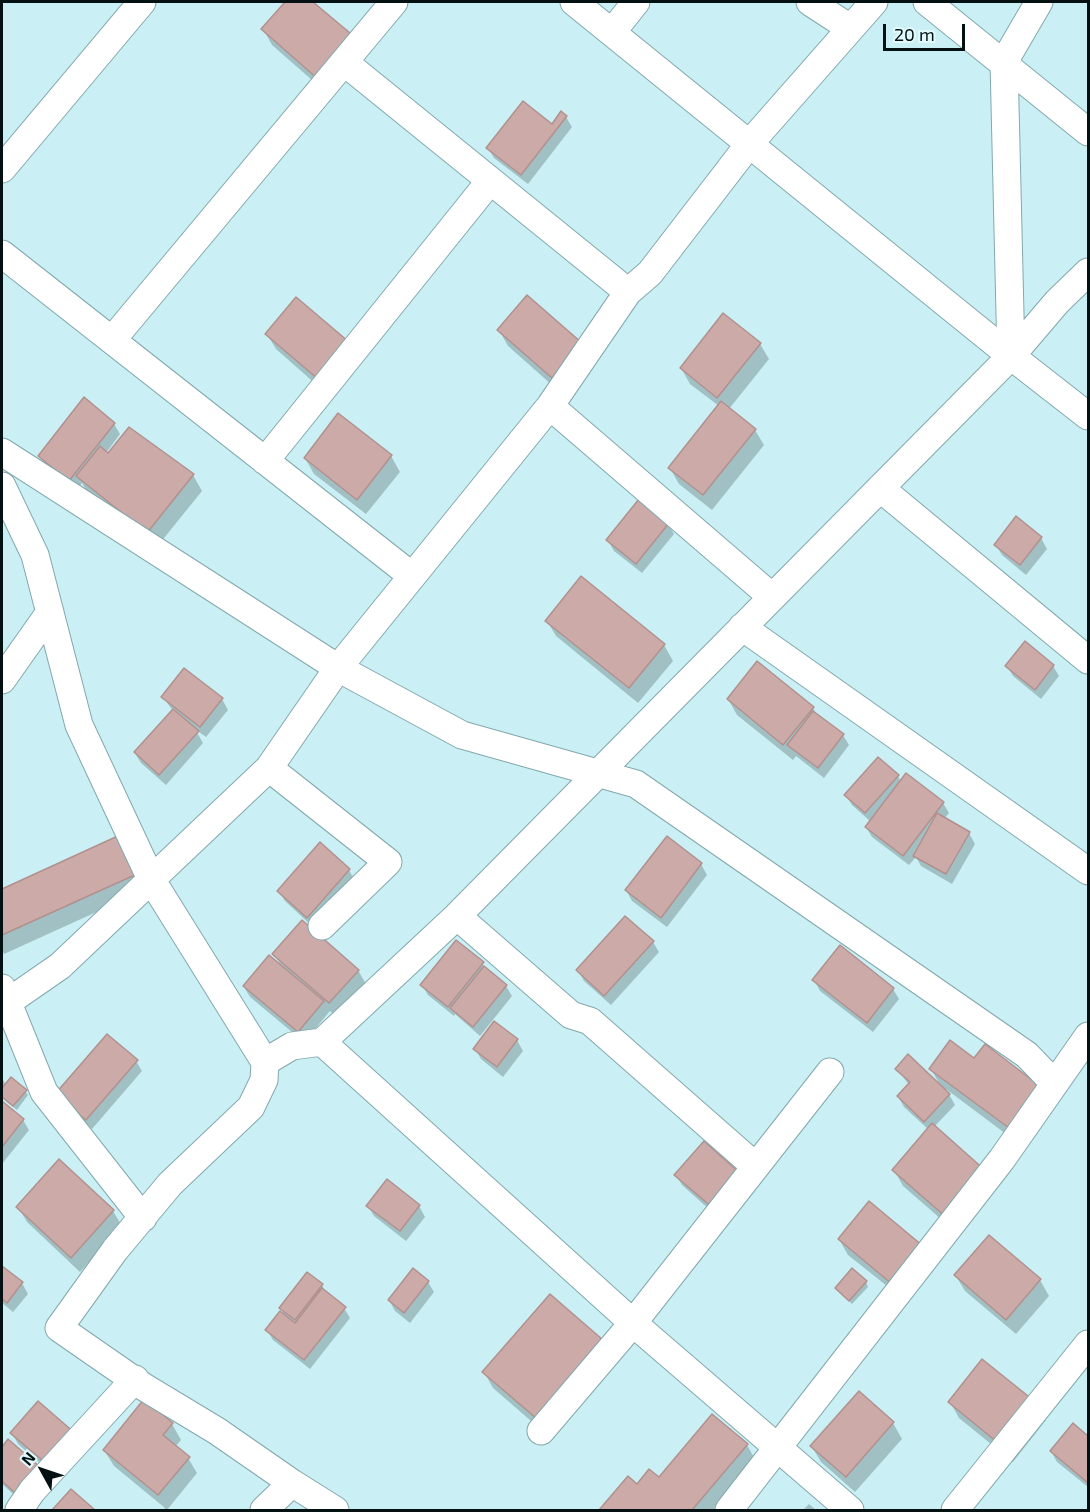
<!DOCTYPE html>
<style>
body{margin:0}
#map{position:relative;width:1090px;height:1512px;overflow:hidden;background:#caf0f5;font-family:"Exo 2",sans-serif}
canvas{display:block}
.frame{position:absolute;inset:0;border:3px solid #041113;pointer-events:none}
.north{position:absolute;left:12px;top:1440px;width:60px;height:60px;-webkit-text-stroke:4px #e3fafd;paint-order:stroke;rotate:310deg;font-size:16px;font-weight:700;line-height:24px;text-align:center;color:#041113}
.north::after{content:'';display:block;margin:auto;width:21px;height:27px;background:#041113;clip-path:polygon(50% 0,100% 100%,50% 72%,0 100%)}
.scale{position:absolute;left:883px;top:24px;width:82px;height:27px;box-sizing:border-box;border:3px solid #041113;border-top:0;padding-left:8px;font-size:18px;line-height:21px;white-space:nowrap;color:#041113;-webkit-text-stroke:4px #e3fafd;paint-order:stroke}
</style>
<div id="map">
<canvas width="1090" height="1512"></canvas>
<div class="frame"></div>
<div class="north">N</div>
<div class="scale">20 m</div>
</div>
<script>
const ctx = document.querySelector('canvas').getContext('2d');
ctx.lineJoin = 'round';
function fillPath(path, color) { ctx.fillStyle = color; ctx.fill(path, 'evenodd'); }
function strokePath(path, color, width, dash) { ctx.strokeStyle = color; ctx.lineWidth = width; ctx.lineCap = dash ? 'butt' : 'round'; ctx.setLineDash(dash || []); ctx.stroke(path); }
const shadow = new Path2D(`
 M287,2H311L354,39L329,95L272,45L263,29Z
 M566,117L572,127L528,184L494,158L488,148L552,126Z
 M499,330L581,344L561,393L508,346Z
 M267,334L348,343L327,394L276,349Z
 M760,344L769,359L729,409L755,430L764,445L712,510L679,484L670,468L719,406L690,384L681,368Z
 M114,424L120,434L106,453L193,475L202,491L156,548L87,492L82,483L76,491L46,466L40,456Z
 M391,456L400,472L366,514L314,474L305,458Z
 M1016,518L1041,538L1047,549L1026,575L1002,555L996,545Z
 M668,524L674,534L642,573L614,551L608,540Z
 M547,621L664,645L673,661L638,703L556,636Z
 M1025,643L1053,666L1059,676L1041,699L1013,676L1007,666Z
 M163,697L222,699L228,710L206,737L195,729L203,743L166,785L141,763L135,753L173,711Z
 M728,699L813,708L817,715L843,735L849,745L824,778L796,756L793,760L737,715Z
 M898,776L901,782L943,803L949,813L944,819L969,833L975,844L952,884L921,866L916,857L909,865L872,837L866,827L871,822L852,805L846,795Z
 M119,837L145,890L4,954L2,949V890Z
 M667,838L701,864L707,875L667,927L632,901L626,890Z
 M320,844L349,870L355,881L313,927L285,901L279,891Z
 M653,942L659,952L611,1005L584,981L578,970Z
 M274,954L358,970L367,986L338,1018L330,1011L304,1042L250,997L244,987L282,967Z
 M482,963L486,970L506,986L512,996L480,1036L455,1014L454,1016L428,995L422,985Z
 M814,980L893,989L899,999L873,1032L820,991Z
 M517,1040L523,1051L503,1077L481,1059L475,1049Z
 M975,1060L1018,1143L946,1089L955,1105L934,1127L957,1233L903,1186L894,1170L929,1130L904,1107L898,1096L909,1085L897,1069L940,1085L931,1069Z
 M136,1061L142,1071L92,1129L63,1104Z
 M2,1078L6,1085L25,1091L28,1095L17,1110L2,1098Z
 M2,1103L23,1120L29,1130L2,1164Z
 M704,1143L720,1219L682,1185L676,1175Z
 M869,1203L902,1298L848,1255L839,1239Z
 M368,1206H419L425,1217L406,1241L374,1216Z
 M18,1207L113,1211L122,1226L80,1272L27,1222Z
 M2,1268L22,1283L28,1294L13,1312L2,1303Z
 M956,1276L1040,1280L1049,1296L1016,1334L965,1291Z
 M428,1282L434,1292L410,1323L395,1311L389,1300Z
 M866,1282L868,1287L852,1304L837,1288Z
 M322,1285L327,1295L344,1308L350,1318L310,1369L273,1340L267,1330L286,1318L281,1308Z
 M550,1296L545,1433L493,1388L484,1372Z
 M950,1402L1037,1404L1046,1420L1013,1462L959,1418Z
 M893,1423L902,1439L855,1492L821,1462L812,1447Z
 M172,1424L181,1440L175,1447L188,1458L197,1473L167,1510H163L165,1508L114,1466L104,1450Z
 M1073,1425L1088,1438V1487L1057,1462L1051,1451Z
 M12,1433L75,1435L55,1476L18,1444Z
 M9,1442L23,1503L2,1484V1450Z
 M747,1445L756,1461L714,1510H601L628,1478L637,1486Z
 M71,1491L93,1510H54Z
 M809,1504L816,1510H803Z`);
const building = new Path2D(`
 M285,2H313L356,38L319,80L261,29Z
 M523,101L552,124L561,111L567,116L521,175L486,148Z
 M527,295L582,343L552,378L497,330Z
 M296,297L349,342L318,379L265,334Z
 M723,313L761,343L717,398L680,368Z
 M84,397L115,423L69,481L38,456Z
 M721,401L756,429L703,495L668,468Z
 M338,413L392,455L357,500L304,458Z
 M129,427L194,474L147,533L76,476L100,446L108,453Z
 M639,499L669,523L636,564L606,540Z
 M1016,516L1042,537L1020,565L994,545Z
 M581,576L665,644L629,688L545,621Z
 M1025,641L1054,665L1035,690L1005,666Z
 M757,661L814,707L783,745L727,699Z
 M184,668L223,698L200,727L161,697Z
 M173,709L199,731L159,775L134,752Z
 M813,711L844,734L818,768L787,745Z
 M878,757L899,775L865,813L844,795Z
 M906,773L944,802L903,856L865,827Z
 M937,813L970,832L946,874L913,856Z
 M120,835L137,874L2,935V889Z
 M667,836L702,863L661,918L625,890Z
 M320,842L350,869L307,918L277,891Z
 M625,916L654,941L604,996L576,970Z
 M302,920L359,970L329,1003L272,954Z
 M456,940L484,962L448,1007L420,985Z
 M840,945L894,988L867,1023L812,980Z
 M269,955L324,1001L298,1032L243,986Z
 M484,966L507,985L473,1027L450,1008Z
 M494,1021L518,1039L497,1067L473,1049Z
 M107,1034L138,1060L86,1120L55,1094Z
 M950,1040L974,1058L985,1044L1040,1086L1009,1128L929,1069Z
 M908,1054L950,1094L924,1122L897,1096L910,1082L895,1069Z
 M11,1077L27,1090L13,1106L2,1097V1088Z
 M2,1101L24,1119L2,1147Z
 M932,1123L987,1172L947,1218L892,1170Z
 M704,1141L743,1176L714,1209L674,1175Z
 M59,1159L114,1210L71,1258L16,1207Z
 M387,1179L420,1205L400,1231L366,1206Z
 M869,1201L923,1246L892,1284L838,1239Z
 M989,1235L1041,1279L1006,1320L954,1275Z
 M2,1266L23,1282L7,1303L2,1299Z
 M413,1268L429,1281L404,1313L388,1300Z
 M852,1268L867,1281L849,1301L835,1288Z
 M307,1272L323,1284L295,1320L279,1308Z
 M322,1288L346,1307L304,1360L265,1330L280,1311L295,1323Z
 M550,1294L603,1340L536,1418L482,1372Z
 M982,1359L1038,1404L1003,1447L948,1402Z
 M859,1391L894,1422L846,1477L810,1446Z
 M144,1399L173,1423L163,1435L190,1457L158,1495L103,1450Z
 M38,1401L76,1434L49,1466L10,1433Z
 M712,1414L748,1444L692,1510H599L628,1476L637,1484L649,1469L659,1477Z
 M1073,1423L1088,1436V1483L1050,1451Z
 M8,1439L40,1467L16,1494L2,1481V1447Z
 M71,1489L95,1510H52Z`);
const street = new Path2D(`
 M574,2L1011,356
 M810,2L850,28
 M927,2L1088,132
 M612,32L636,2
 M344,62L628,292
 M2,169L142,2
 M2,254L412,576
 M112,340L394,2
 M1011,356L1004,62L1039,2
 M1011,356L1057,302L1088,272
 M550,406L772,597
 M2,452L338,668L462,735L636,784L1027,1055L1054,1083
 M265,461L490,181
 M2,486L35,555L79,725L151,879L265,1062L264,1080L251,1107L170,1184L115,1250L59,1328L144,1387L217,1431L292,1483L264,1510
 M880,488L1088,660
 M742,627L1088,871
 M2,680L50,612
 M269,768L388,862L322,926
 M457,916L571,1015L590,1021L755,1166
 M2,988L44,1092L143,1218
 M2,1011L8,1002L60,966L269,768L338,668L550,406L628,292L650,273L750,143L874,2
 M322,1042L633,1323L850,1510
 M265,1062L292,1046L322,1042L457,916L1011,356L1088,416
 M541,1431L633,1323L830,1072
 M292,1483L335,1510
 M19,1510L32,1491L135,1379
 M729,1510L1002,1159L1088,1036
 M955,1510L1088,1344`);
fillPath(shadow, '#0003');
fillPath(building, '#ccaaa7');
strokePath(building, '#b1908e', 1.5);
strokePath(street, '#83a8ac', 29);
strokePath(street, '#fff', 27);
</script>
